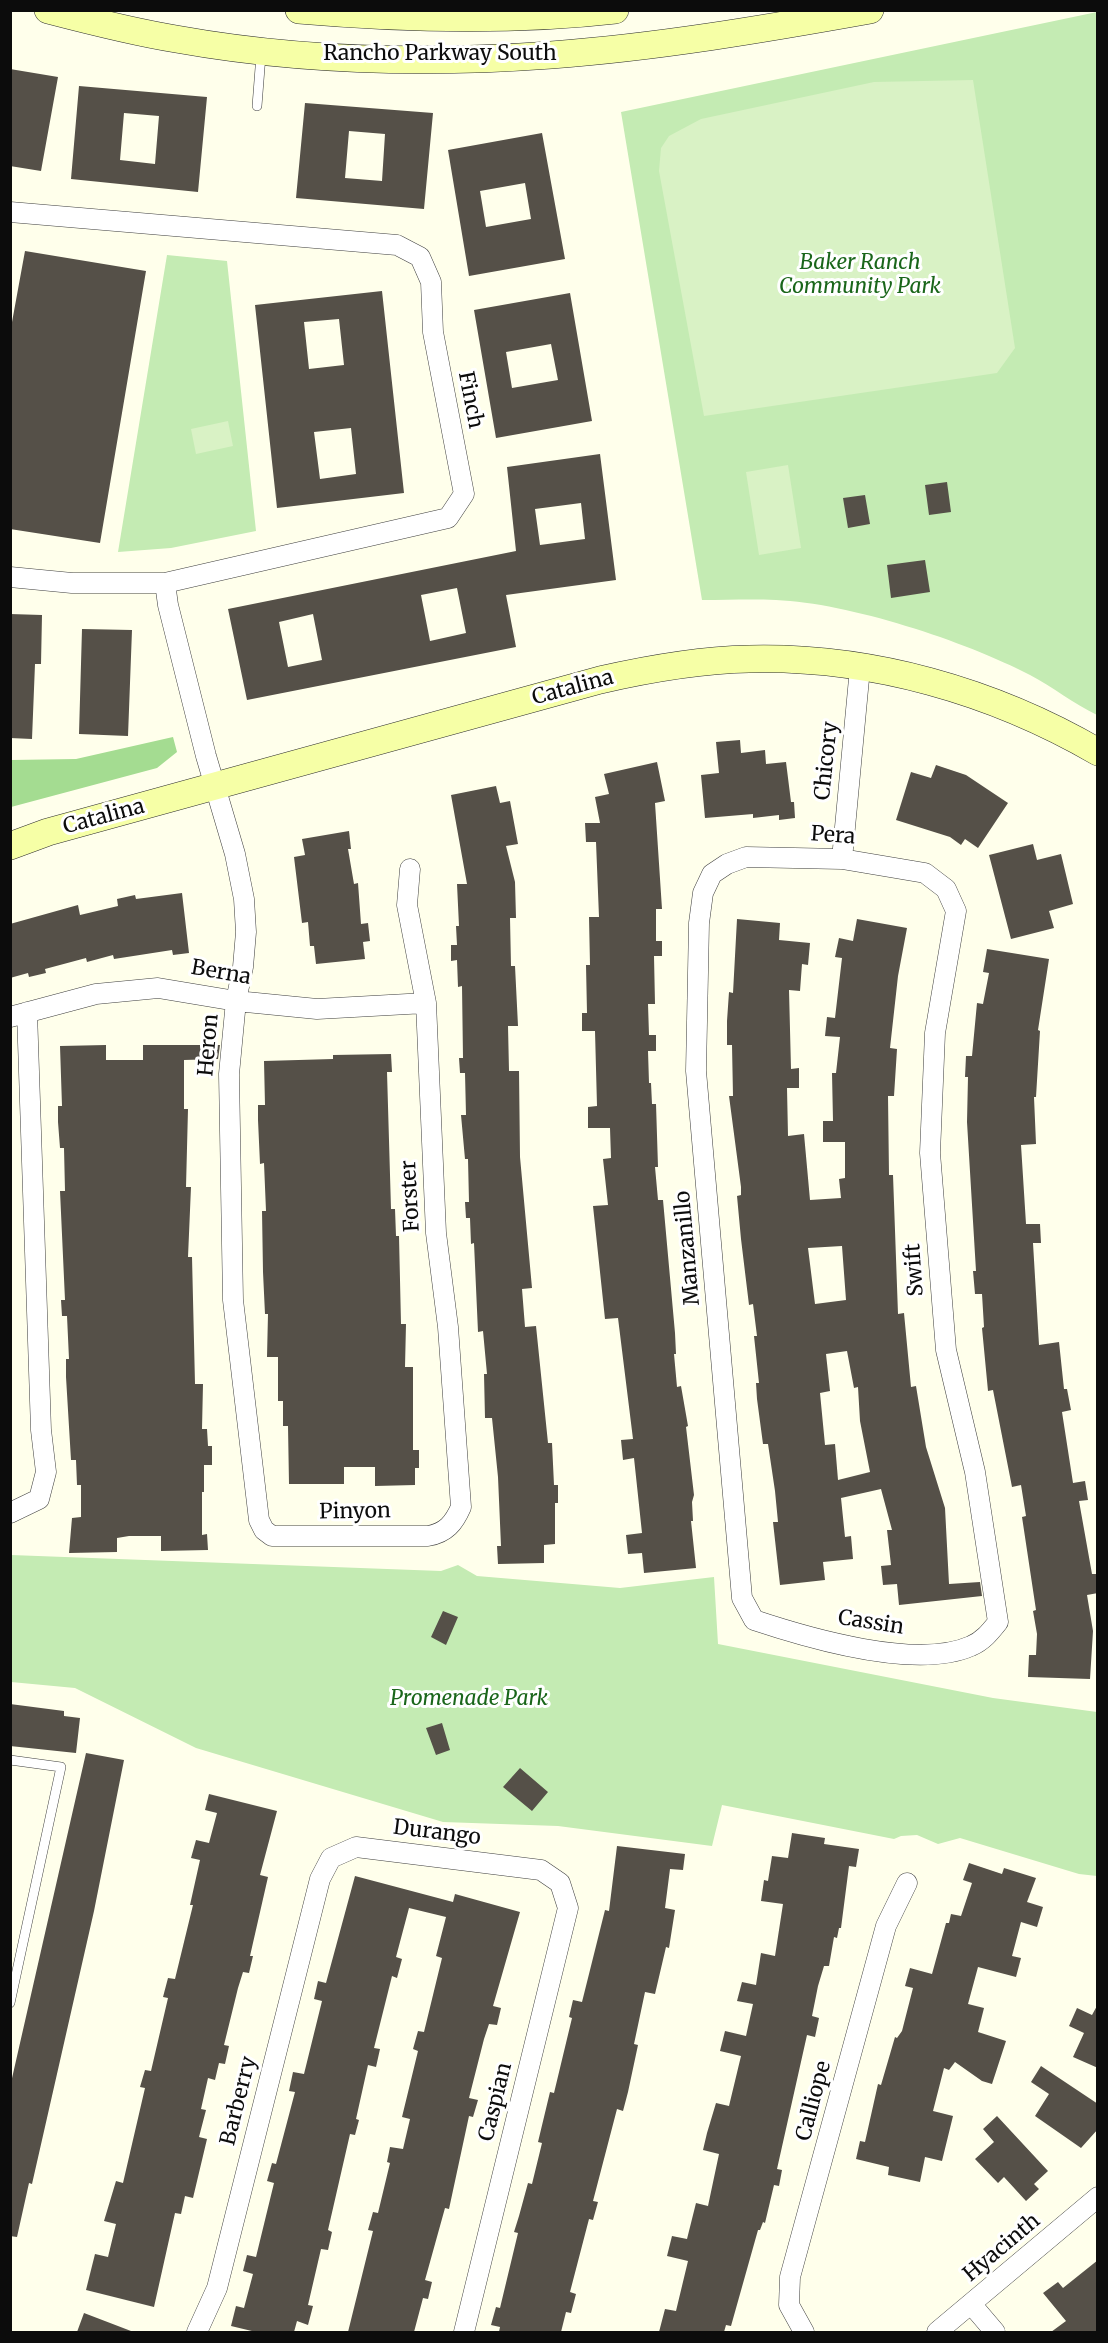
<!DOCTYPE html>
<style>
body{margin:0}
#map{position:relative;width:1108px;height:2343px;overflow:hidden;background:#ffffeb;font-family:Merriweather,serif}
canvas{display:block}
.frame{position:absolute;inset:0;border:12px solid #0c0c0c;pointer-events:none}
</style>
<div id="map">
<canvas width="1108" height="2343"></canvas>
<div class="frame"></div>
</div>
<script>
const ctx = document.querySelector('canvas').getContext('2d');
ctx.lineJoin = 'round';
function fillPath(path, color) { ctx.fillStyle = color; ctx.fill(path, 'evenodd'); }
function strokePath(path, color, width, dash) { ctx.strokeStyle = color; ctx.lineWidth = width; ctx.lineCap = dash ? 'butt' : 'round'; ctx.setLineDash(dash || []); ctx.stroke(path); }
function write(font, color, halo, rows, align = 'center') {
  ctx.font = font + ' Merriweather,serif'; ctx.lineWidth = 6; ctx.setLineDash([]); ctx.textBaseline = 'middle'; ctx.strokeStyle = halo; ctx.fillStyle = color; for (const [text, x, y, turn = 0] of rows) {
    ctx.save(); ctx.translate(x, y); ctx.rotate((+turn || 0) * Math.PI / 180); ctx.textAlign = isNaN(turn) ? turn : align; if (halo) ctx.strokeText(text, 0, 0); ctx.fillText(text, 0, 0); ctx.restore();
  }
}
const green = new Path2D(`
 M1097,12V715C1074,704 1053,687 1030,675C965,641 849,603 776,600C751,599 727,600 702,600L621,112Z
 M167,255L227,261L256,531L171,548L118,552Z
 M11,1555L441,1571L458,1565L477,1576L620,1588L714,1577L718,1644L993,1698L1097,1712V1876L1079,1874L960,1838L938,1844L917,1835L901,1836L894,1839L722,1805L712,1846L558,1826L443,1822L196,1748L75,1688L11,1682Z`);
const forest = new Path2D(`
 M173,737L177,752L157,768L11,807V760L76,759Z`);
const pitch = new Path2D(`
 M973,80L1015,348L997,373L704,416L659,171L661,148L669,136L701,119L874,82Z
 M228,421L233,446L196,454L191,429Z
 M788,465L801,548L759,555L746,472Z`);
const building = new Path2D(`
 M10,69L58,77L41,171L10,166Z
 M79,86L207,97L198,192L71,179ZM124,113L159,116L155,164L120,160Z
 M305,103L433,113L424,209L296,198ZM349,131L385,134L382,181L345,178Z
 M542,133L565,259L469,276L448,150ZM525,183L531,219L486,227L480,191Z
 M25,251L146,271L100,543L10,529V333Z
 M382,291L404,493L277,508L255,305ZM339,319L344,365L309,369L304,322ZM351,428L356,474L320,479L314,432Z
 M570,293L592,421L496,438L474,310ZM551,344L558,380L512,388L506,352Z
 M600,454L616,580L506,595L516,647L247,700L228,609L516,551L507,467ZM581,503L585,539L540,545L535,509ZM457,588L466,633L430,641L421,595ZM313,614L322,660L288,667L279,622Z
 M947,482L951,512L929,515L925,485Z
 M865,495L870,524L848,528L843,498Z
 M925,560L930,592L891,598L887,565Z
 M10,614L42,615L41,664H35L32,739L10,738Z
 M82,629L132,630L128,736L79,734Z
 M740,740L741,753L765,750L766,764L786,762L791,802H794L795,818L779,820V815L753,818V814L705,818L701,775L719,773L716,742Z
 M657,762L665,801L655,803L662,909H656V941H662V956H654L655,1004H648L649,1035H656V1051H648L649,1083H651L652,1104H656L658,1167H655L658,1200H663L675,1333L676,1354H674L677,1387L681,1386L688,1426L686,1427L694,1495L692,1502L693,1521H691L696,1568L644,1573L642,1553L628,1554L626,1535L642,1533L634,1458L623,1460L621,1440L633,1439L618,1318L605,1319L593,1206L608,1205L603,1159L611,1158L610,1128H588V1107L597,1106L595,1031H582V1013H587L586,965H590L589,917H599L596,842H586L585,823H600L595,797L609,794L604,774Z
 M936,765L966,775L1008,803L978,848L965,839L961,845L950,837L896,820L911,772L931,778Z
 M496,786L500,803L510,801L518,844L506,846L515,882L516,918H510L511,966H515L518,1026H508L509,1071H519L520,1157L532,1288L522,1289L525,1327L536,1326L548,1443H552L554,1485H558V1503H555V1544L544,1545V1563L498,1564L497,1546H501L498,1477L492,1418H485L484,1374H487L483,1331L478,1332L474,1243L471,1244L470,1218H466L465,1202H469L468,1159H465L461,1115H466L465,1073H460L459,1058H463L462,986L458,987L457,960L451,961V945H457L456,926H459L457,884H467L451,795Z
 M349,831L351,849H348L354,884L358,883L361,924L368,923L370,941L363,942L365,959L316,964L314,946H310L308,922L302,923L294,857L305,855L302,839Z
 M1033,844L1037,860L1061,854L1073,904L1049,911L1054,928L1011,939L989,855Z
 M182,893L189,953L173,955L172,950L114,959L113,955L87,962L86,958L45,969L46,973L29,977L28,973L10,978V924L78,905L80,915L118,906L117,899L135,895L136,899Z
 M737,919L780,923L779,940L810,943L808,965L802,964L800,991L789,990L791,1069L799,1068V1088H787L788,1136L804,1134L810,1200L841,1198L839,1179L845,1178V1142H823V1121H833L832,1073H836L840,1037L825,1036L827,1017L835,1018L842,958L835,957L839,938L853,941L857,919L907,928L898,976L890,1048L897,1049L894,1096H888L889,1175H893L898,1314L904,1313L911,1387L916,1386L926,1447L945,1508L949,1584L980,1582L982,1596L899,1605L897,1584L883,1585L881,1566L891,1565L887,1530H892L881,1489L841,1498L845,1537L851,1536L853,1559L823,1562L825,1580L780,1585L773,1522H778L775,1491L768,1444H763L757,1399L756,1383H759L754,1336H757L753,1304L749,1305L741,1239L737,1196L741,1195V1187L729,1096H733L732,1045H727V1021L729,992L733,993ZM842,1246L846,1300L815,1304L808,1248ZM847,1351L854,1388L858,1387L860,1421L870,1472L838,1480L835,1444L825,1445L820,1393L830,1391L826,1354Z
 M987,949L1049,959L1038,1030L1040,1031L1036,1097H1034L1036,1144L1021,1145L1026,1224H1040L1041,1243H1033L1039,1345L1059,1342L1064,1389H1067L1071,1410L1062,1412L1073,1483L1085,1481L1088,1500L1079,1501L1092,1574H1098V1593L1087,1595L1093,1631L1090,1679L1028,1677L1029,1655H1036L1037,1634L1033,1611L1036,1610L1022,1517L1026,1516L1021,1485L1012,1487L993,1390L988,1391L982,1328L984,1327L982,1294H975L973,1271H976L967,1122L968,1077H965L966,1056H972L977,1003L983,1004L989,973L983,972Z
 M106,1045V1060H143V1045H220L218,1059L184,1060V1109H188L186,1187H191L188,1257H192L195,1384H203L202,1429H207L208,1446H212V1465H204V1492H202V1535L207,1534L208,1550L161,1551V1536H129L117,1538V1552L69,1553L72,1518L81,1517V1485H77L76,1460H71L66,1377V1359H69L67,1316H62L61,1300H65L60,1191H65L64,1148H60L58,1122V1106H62L60,1046Z
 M391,1054L392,1072H387L391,1209H395L396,1236H399L401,1324H406L405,1367H413V1450H419V1468H415V1485L375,1486V1467H344V1484H289L288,1426H283V1401H278V1357H267L268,1314H265L263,1272L262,1211H266L264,1163L260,1164L258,1120V1105H265L264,1061L333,1059V1055Z
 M443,1611L458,1617L446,1645L431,1637Z
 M10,1704L64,1711V1716L80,1718L76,1753L10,1746Z
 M442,1723L450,1750L436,1755L426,1728Z
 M86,1753L124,1760L94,1911L32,2184L29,2183L17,2237L10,2236V2087Z
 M520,1768L548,1792L532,1811L503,1787Z
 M209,1794L277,1811L260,1875L268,1877L250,1956H253L249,1973L243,1972L238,1988L224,2045L229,2046L225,2064L219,2063L215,2080L208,2078L201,2109L206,2110L199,2137L207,2139L193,2198L185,2196L181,2214L175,2213L154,2307L86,2290L95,2254L108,2257L116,2224L104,2221L116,2181L123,2183L145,2088L140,2087L145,2070L151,2071L168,1998L163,1997L168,1978L175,1979L193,1905H190L200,1860L191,1858L196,1840L209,1843L217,1813L205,1810Z
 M792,1833L825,1838L824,1844L859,1849L856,1867L849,1866L841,1928H839L837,1938L834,1937L829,1966H824L818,1986L812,2016L819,2018L815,2037L807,2035L777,2169L782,2170L779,2186L774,2185L765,2223L763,2222L760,2230H758L731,2326L726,2325L724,2332H659L665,2309L676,2311L688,2261L667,2256L672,2236L687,2239L696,2203L708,2206L719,2154L703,2150L707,2133L716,2103L729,2106L741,2056L720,2051L725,2031L746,2036L753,2004L737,2001L742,1982L756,1985L761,1953L775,1956L783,1904L761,1901L764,1880L768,1881L772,1856L788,1858Z
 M617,1846L685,1854L683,1870L670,1869L665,1908L675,1910L669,1948L666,1947L655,1994L645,1992L634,2044L638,2045L628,2092L623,2111L617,2109L593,2201L598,2202L593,2220L589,2219L570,2292L576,2294L571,2313L566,2312L561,2332H499L500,2327L491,2325L496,2307L500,2308L518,2233L514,2232L519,2216L528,2183L532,2184L542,2143L538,2142L550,2092L554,2093L572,2018L569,2017L573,2000L582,2002L605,1910L609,1911Z
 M969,1863L1002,1874L1004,1868L1036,1878L1027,1902L1043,1907L1037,1927L1021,1922L1012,1956L1021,1958L1016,1977L978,1967L968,2004L984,2008L978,2032L1006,2041L992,2084L982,2081L955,2062L949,2070L944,2068L933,2111L953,2116L942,2161L925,2157L920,2182L888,2175L889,2167L856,2159L860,2141L865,2142L878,2084L881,2085L895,2037L897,2038L902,2031L913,1988L905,1986L910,1968L932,1974L946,1923H949L951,1914L961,1916L972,1883L963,1880Z
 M355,1876L453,1902L455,1894L520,1912L493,2006L501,2008L497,2025L489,2024L484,2039L469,2098L478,2100L473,2117L469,2116L449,2209L445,2208L425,2280L432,2282L428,2299L423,2298L414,2332H348L373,2231L368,2230L373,2212L378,2213L390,2163L387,2162L390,2147L403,2149L410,2119L402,2117L418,2051L413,2049L418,2031L424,2032L442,1958L436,1956L446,1917L409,1908L396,1957L402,1959L397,1978L392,1976L374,2048L380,2049L376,2067L368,2065L356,2119L359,2120L355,2135L350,2134L328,2230L332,2232L328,2250L321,2249L308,2305L313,2306L308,2325L297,2321L294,2332H256L231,2326L236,2306L244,2308L253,2274L243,2271L247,2255L256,2257L274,2183L267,2181L272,2163L276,2164L295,2092L289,2091L293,2072L304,2074L322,2001L314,1999L318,1981L326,1983Z
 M1098,2004V2068L1073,2057L1084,2033L1069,2026L1077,2008L1092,2015Z
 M1041,2066L1098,2104V2129L1081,2148L1035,2116L1049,2094L1031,2082Z
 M997,2116L1048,2171L1034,2184L1039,2189L1026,2201L1004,2177L998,2183L975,2159L994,2142L983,2129Z
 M1098,2260V2332H1051L1066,2321L1043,2293L1058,2282L1063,2288Z
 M84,2313L131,2331L130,2332H77Z`);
const lane = new Path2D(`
 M257,106L261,55
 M10,1760L61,1767L10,2003`);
const street = new Path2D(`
 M10,212L397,245L420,257L431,282L433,332L464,494L448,518L165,583H72L10,577
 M165,583L168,605L206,756L235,854L244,899L246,932L243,967L236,1001L229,1074L233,1300L259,1520L264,1530L272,1536H428C446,1533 454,1523 461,1507L448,1327L436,1233L426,1003L407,905L410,869
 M746,857L842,859L925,873L946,889L956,911L935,1033L930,1153L946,1350L975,1472L998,1622C990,1632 983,1641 971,1646C917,1670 808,1638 754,1620L742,1598L696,1071L699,923L703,893L712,874L727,864Z
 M842,859L860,668
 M10,1017L96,994L158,988L236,1001L317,1009L426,1003
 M10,1513L39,1499L46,1472L41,1430L27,1012
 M972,2305L995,2332
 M197,2332L217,2288L320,1879L331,1858L356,1847L541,1870L560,1883L568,1908L464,2332
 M804,2332L789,2305L790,2277L886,1926L907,1883
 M937,2332L1098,2197`);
const secondary = new Path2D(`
 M48,10C90,21 133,32 176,39C298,61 428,64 551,55C658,47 764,29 870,10
 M299,10C404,19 510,22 615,10
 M10,846L48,832L600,680C648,669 698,660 749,659C871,656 993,691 1098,752`);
const streetNames = [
 ["Rancho Parkway South",440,54],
 ["Finch",470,400,79],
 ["Catalina",573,688,-15],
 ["Chicory",827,761,-84],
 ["Catalina",104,817,-15],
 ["Pera",833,836,4],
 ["Berna",221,973,10],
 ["Heron",209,1045,-85],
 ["Forster",411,1196,-93],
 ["Manzanillo",688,1248,-95],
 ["Swift",915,1270,-94],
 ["Pinyon",355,1512,-1],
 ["Cassin",871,1623,9],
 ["Durango",437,1833,7],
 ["Barberry",239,2101,-76],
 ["Calliope",814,2101,-75],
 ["Caspian",496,2102,-76],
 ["Hyacinth",1002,2248,-40]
];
const parkNames = [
 ["Baker Ranch",860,263],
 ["Community Park",860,287],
 ["Promenade Park",469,1699]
];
fillPath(green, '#c4ebb3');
fillPath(forest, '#a4dc91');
fillPath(pitch, '#d9f2c5');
fillPath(building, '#555048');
strokePath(lane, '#3f3f3f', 10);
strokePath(street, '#3f3f3f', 21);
strokePath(secondary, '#2e2e2e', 28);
strokePath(lane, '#fff', 9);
strokePath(street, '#fff', 20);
strokePath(secondary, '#f6ffa6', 27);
write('21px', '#0c0c0c', '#fff', streetNames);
write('italic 21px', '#1a661a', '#fff', parkNames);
</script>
